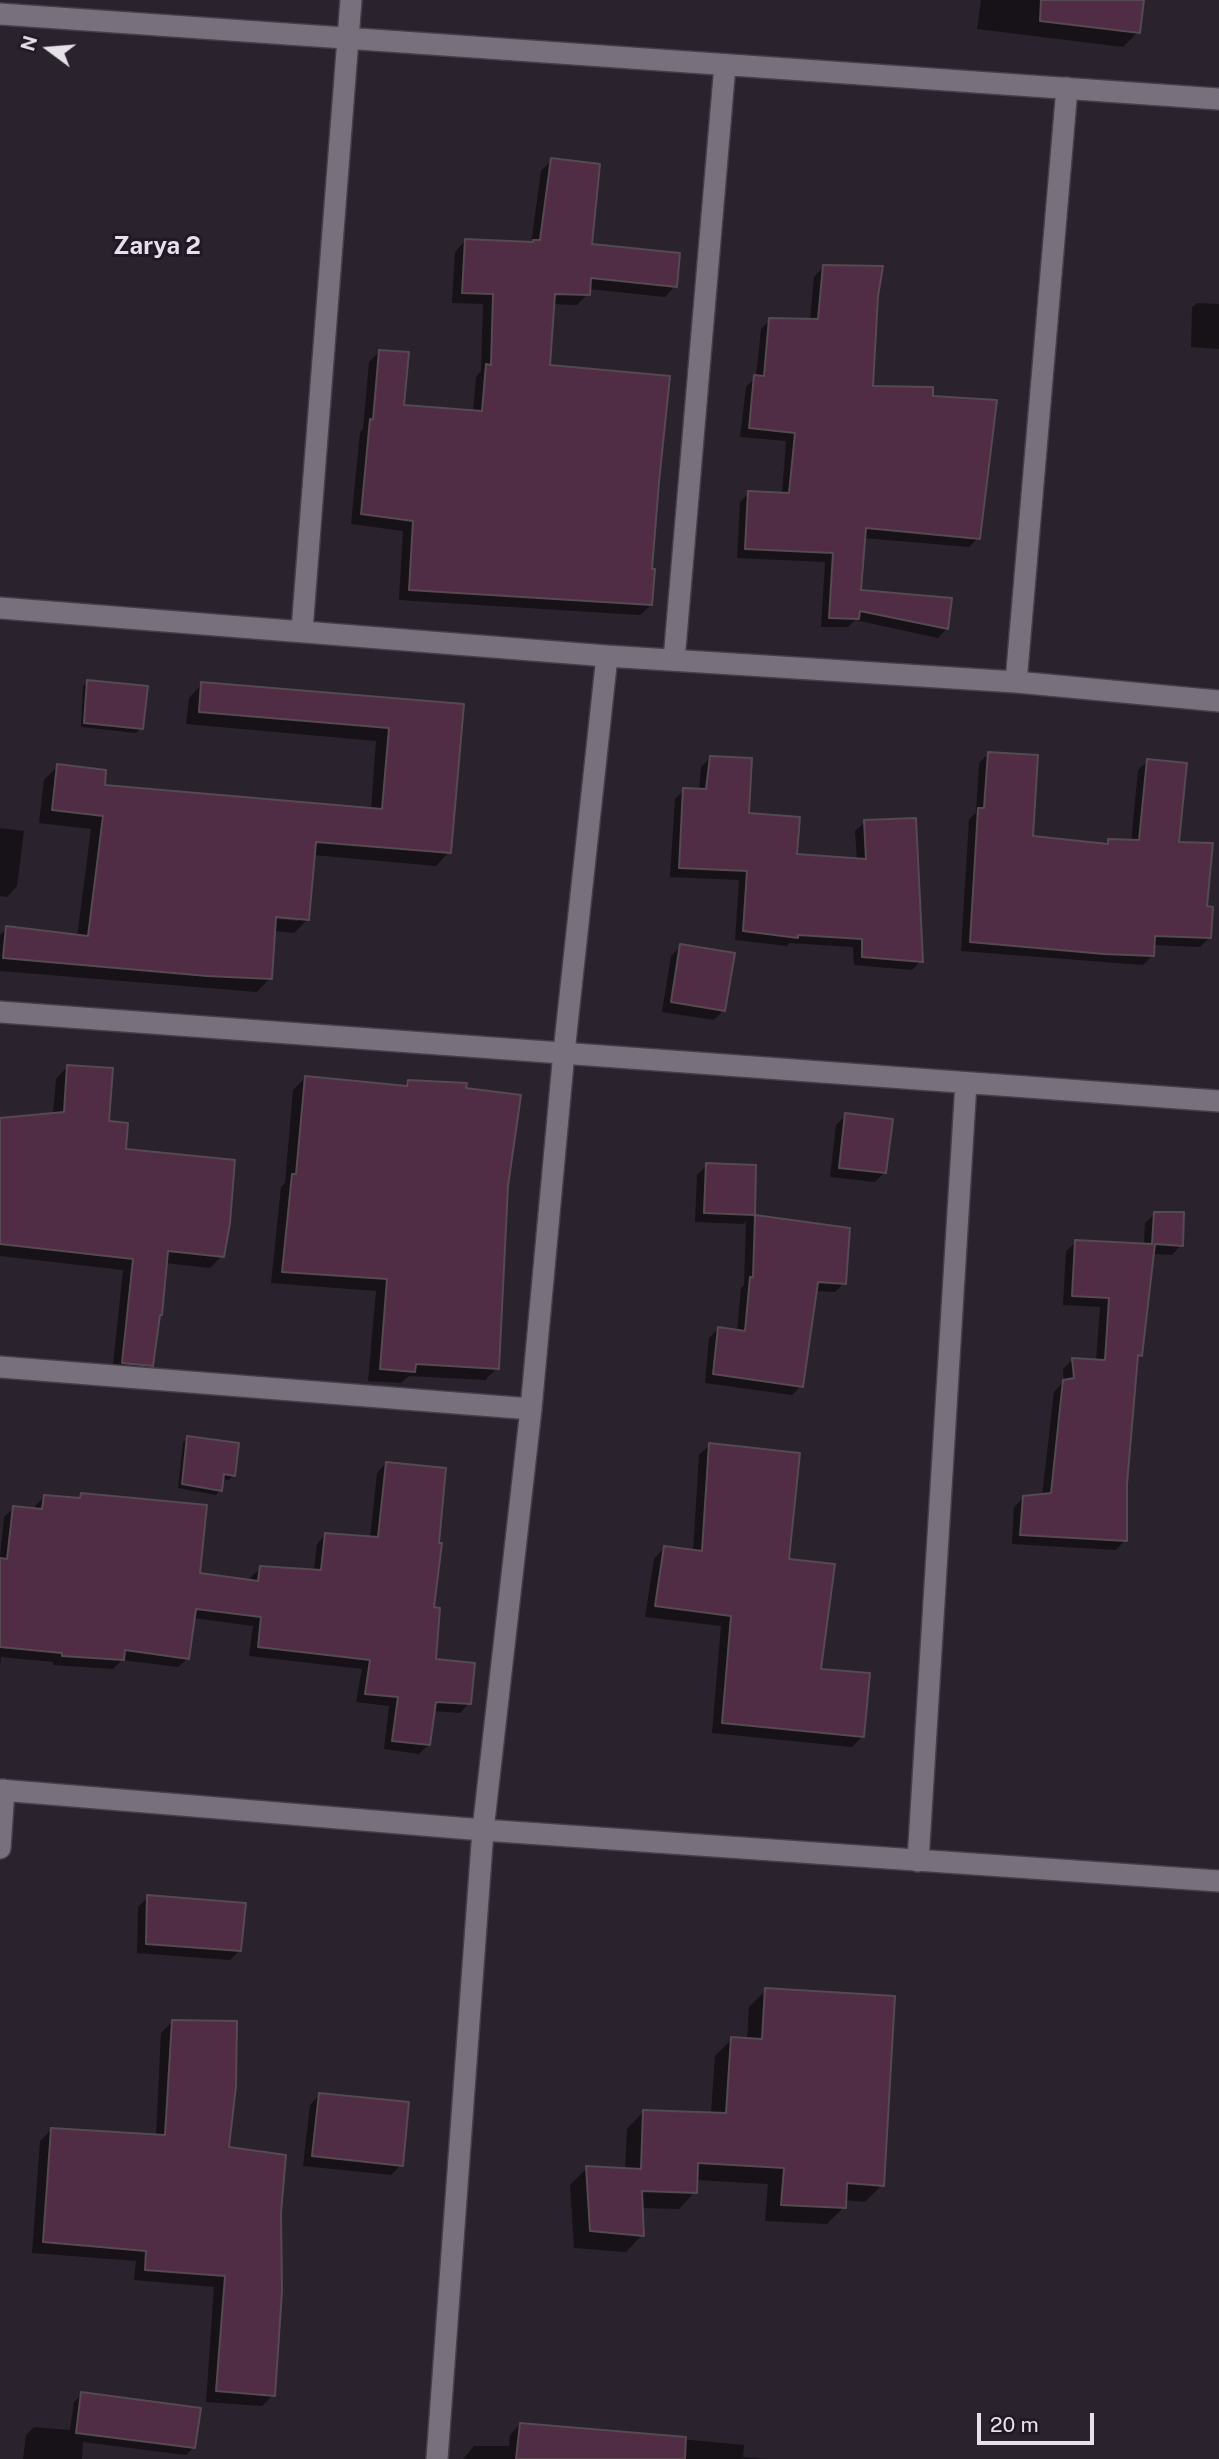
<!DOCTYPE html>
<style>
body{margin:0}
#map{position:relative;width:1219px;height:2459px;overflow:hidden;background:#2a222d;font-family:"Public Sans",sans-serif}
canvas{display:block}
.north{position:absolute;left:14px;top:14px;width:70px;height:70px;-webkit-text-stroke:5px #201923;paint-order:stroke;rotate:286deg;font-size:19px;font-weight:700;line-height:28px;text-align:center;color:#e7e2e9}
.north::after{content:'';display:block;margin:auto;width:24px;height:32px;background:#e7e2e9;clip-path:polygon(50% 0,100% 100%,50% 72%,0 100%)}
.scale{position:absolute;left:977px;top:2413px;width:117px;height:32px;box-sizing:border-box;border:4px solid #e7e2e9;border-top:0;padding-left:9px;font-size:21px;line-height:24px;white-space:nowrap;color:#e7e2e9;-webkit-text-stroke:5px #201923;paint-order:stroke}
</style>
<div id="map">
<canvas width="1219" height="2459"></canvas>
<div class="north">N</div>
<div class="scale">20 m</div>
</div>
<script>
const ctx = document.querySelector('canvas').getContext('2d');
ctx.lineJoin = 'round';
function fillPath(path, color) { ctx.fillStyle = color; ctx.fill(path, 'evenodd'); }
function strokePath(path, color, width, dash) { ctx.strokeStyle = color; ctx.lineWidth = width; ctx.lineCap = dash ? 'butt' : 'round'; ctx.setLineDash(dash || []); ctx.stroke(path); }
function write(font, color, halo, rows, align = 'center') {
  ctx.font = font + ' "Public Sans",sans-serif'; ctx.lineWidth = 6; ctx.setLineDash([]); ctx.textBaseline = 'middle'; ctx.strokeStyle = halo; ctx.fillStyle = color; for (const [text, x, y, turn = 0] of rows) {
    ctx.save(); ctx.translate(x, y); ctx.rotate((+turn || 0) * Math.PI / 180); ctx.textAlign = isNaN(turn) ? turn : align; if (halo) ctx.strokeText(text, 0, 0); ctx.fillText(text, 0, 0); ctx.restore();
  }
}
const shadow = new Path2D(`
 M981,0H1142L1138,32L1123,47L977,29Z
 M552,160L590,245L675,286L665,297L588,289V294L577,305L552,304L549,367L651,570V605L640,615L399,600L403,531L351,524L360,432L363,429L369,362L380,351L402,407L473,412L476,377L481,371L483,304L452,303L455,252L465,241L531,244L541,171Z
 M823,267L876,296L871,388L931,397L978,538L969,547L863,538L859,592L947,628L938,638L855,620L848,627H821L825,562L737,558L740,502L749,493L782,494L786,441L740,437L746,387L756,377L761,329L770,320L810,321L814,277Z
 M1197,303L1219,304V349L1191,347L1192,307Z
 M88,682L141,728L136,733L81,727L83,686Z
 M202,684L462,706L449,852L436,866L313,855L308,919L294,933L274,931L270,978L257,992L0,971V935L7,928L77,937L91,829L39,823L44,780L58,766L103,786L371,810L376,741L186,724L189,698ZM268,915L298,917V921L267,918Z
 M989,753L1031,838L1103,846L1108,841L1131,842L1138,770L1148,761L1178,843L1205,907L1209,938L1200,947L1153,945V955L1143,965L961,951L969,819L976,813L979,763Z
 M710,758L747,814L795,855L857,860L855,831L865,822L921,961L912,970L854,965L853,947L789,943L787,946L735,940L739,880L670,877L675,799L684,790H699L701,767Z
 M0,828L24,831L17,886L7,897L0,896Z
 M681,946L724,1010L714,1020L662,1012L671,956Z
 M67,1067L107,1123L124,1151L222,1256L210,1268L165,1263L151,1365L140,1377L112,1374L123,1270L0,1256V1120L53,1115L56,1079Z
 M305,1078L402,1087L408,1081L464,1089L506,1186L497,1368L485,1380L409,1376L401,1383L368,1381L376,1291L271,1283L281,1187L285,1183L293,1090Z
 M846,1115L885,1172L875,1182L830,1177L836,1125Z
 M707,1165L754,1167L753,1217L848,1230L844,1283L835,1292L815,1291L801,1386L792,1395L705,1383L709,1338L718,1329L737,1332L741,1288L744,1285L746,1221L743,1224L695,1222L697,1175Z
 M1155,1214L1181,1245L1172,1255L1152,1254L1141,1355L1136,1360L1126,1484L1125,1540L1116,1550L1012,1544L1014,1507L1023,1498L1042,1496L1054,1392L1064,1381L1063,1369L1072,1360L1096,1361L1100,1307L1063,1305L1066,1251L1076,1242L1144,1245L1145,1223Z
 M187,1438L233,1475L229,1480L222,1479L220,1490L216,1495L178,1488L183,1443Z
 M710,1445L787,1560L819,1670L863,1736L852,1747L712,1733L721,1626L645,1617L654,1559L664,1548L693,1552L699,1455Z
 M386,1463L433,1608L434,1661L469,1703L460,1713L433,1711L428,1745L419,1754L384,1749L389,1706L356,1702L362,1669L249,1656L253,1626L193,1618L188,1658L178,1667L122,1660L113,1669L53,1665V1662L1,1657L0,1667V1557L4,1517L14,1508L35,1510V1506L45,1496L77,1499L81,1495L198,1575L251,1582V1577L261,1568L314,1571L317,1544L326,1534L370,1538L377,1473Z
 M148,1897L240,1950L230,1960L137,1953L138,1907Z
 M766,1990L882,2185L865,2202L844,2200V2207L827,2224L765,2221L768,2184L696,2180L695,2192L679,2209L641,2208L642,2235L626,2252L574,2248L570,2185L587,2168L625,2170L627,2129L643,2112L711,2114L715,2056L732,2039L747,2040L749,2007Z
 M172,2022L227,2149L279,2213L273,2395L262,2406L206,2402L214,2287L134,2280L136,2261L32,2253L40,2141L51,2130L156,2137L161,2033Z
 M319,2095L401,2165L391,2175L303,2166L310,2105Z
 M82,2394L194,2447L186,2455L83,2442L82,2459H23L26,2435L34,2427L70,2430L74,2402Z
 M520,2424L744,2445L743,2457L768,2459H463L474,2446H509L510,2435Z`);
const building = new Path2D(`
 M1041,0H1144L1140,33L1040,21Z
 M551,158L600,164L592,244L680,253L677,287L591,278L590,295L555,294L550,365L670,376L659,482L652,569H655L652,605L409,590L413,521L361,514L370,419L373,420L379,350L409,352L404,405L482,411L486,364L491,365L493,294L462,293L465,239L533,242V240H540Z
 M823,265L883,266L878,296L873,386L933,387V396L997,400L980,539L866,528L861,590L952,598L948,629L860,611L859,619L829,618L833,553L745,549L748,491L789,493L795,433L749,428L754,375L764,376L769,318L818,319Z
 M87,680L148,686L143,729L84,723Z
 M201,682L464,704L451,853L316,842L309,920L276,917L272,979L207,976L3,958L6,926L88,936L103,816L52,810L57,764L106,770L105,785L382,809L389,728L199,712Z
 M988,752L1038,755L1033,836L1108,844V839L1139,840L1147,759L1187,763L1179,842L1213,843L1207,906L1213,907L1211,938L1155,936L1154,956L1104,954L970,942L978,808H984Z
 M710,756L752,758L749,813L800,817L797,854L866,859L864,820L916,818L923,962L862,957V939L798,935V938L743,931L747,871L679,868L683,788L706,789Z
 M680,944L735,953L725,1011L671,1002Z
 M67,1065L113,1068L109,1121L128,1123L126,1149L235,1160L230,1223L224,1257L168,1251L162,1315H160L153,1366L122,1363L133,1259L0,1244V1118L64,1112Z
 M305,1076L407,1086L408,1080L467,1083L466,1088L521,1095L508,1186L499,1369L416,1364L415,1372L380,1369L387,1279L282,1272L292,1174H296Z
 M845,1113L893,1119L886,1173L839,1168Z
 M706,1163L756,1165L755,1215L704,1213Z
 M1154,1212H1184L1183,1246L1155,1244L1142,1356L1138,1355L1127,1484V1541L1020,1535L1023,1496L1051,1493L1063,1380L1074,1378L1072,1358L1105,1360L1109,1298L1072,1296L1075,1240L1152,1244Z
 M755,1215L850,1228L846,1284L818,1282L803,1387L713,1374L718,1327L745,1331L750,1277H753Z
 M187,1436L239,1443L235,1476L224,1474L222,1491L182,1484Z
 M709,1443L800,1453L789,1559L835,1564L821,1669L870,1673L864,1737L722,1723L731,1616L655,1606L664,1546L702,1551Z
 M386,1462L446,1468L439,1543H442L434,1607L440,1608L436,1659L475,1663L471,1704L436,1702L430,1745L392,1741L398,1697L365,1694L370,1660L258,1647L261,1617L196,1609L189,1659L125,1650L124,1660L62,1656V1653L0,1647V1558L7,1559L13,1506L42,1509L44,1495L80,1498L81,1493L207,1505L200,1573L258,1581L260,1566L321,1570L325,1533L378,1537Z
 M147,1895L246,1903L241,1951L146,1944Z
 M765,1988L895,1996L884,2186L847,2183L846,2208L781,2205L784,2168L698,2163L697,2193L642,2191L644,2236L590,2231L586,2166L641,2169L643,2110L726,2113L731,2037L762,2039Z
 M172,2020L237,2021L236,2086L229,2147L286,2155L281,2213L282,2291L275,2396L216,2391L225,2276L145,2270L146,2251L43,2242L51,2128L165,2135Z
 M319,2093L409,2102L403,2166L312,2156Z
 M81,2392L201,2408L195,2448L76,2433Z
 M520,2423L686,2437L685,2459H516Z`);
const minor = new Path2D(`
 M0,14L1219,99
 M0,608L607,656L1016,682L1219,701
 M302,630L351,0
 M674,660L725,65
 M1016,682L1067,88
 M0,1012L1219,1101
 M0,1367L531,1409
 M0,1790L483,1830L1219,1881
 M0,1848L4,1790
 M918,1861L966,1083
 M437,2459L483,1830L531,1409L564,1052L607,656`);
const quarterNames = [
 ["Zarya 2",157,247]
];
fillPath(shadow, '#0007');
fillPath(building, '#502d44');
strokePath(building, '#574951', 2);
strokePath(minor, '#453f48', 24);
strokePath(minor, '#79707e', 21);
write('bold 24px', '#e8deed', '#201923', quarterNames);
</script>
